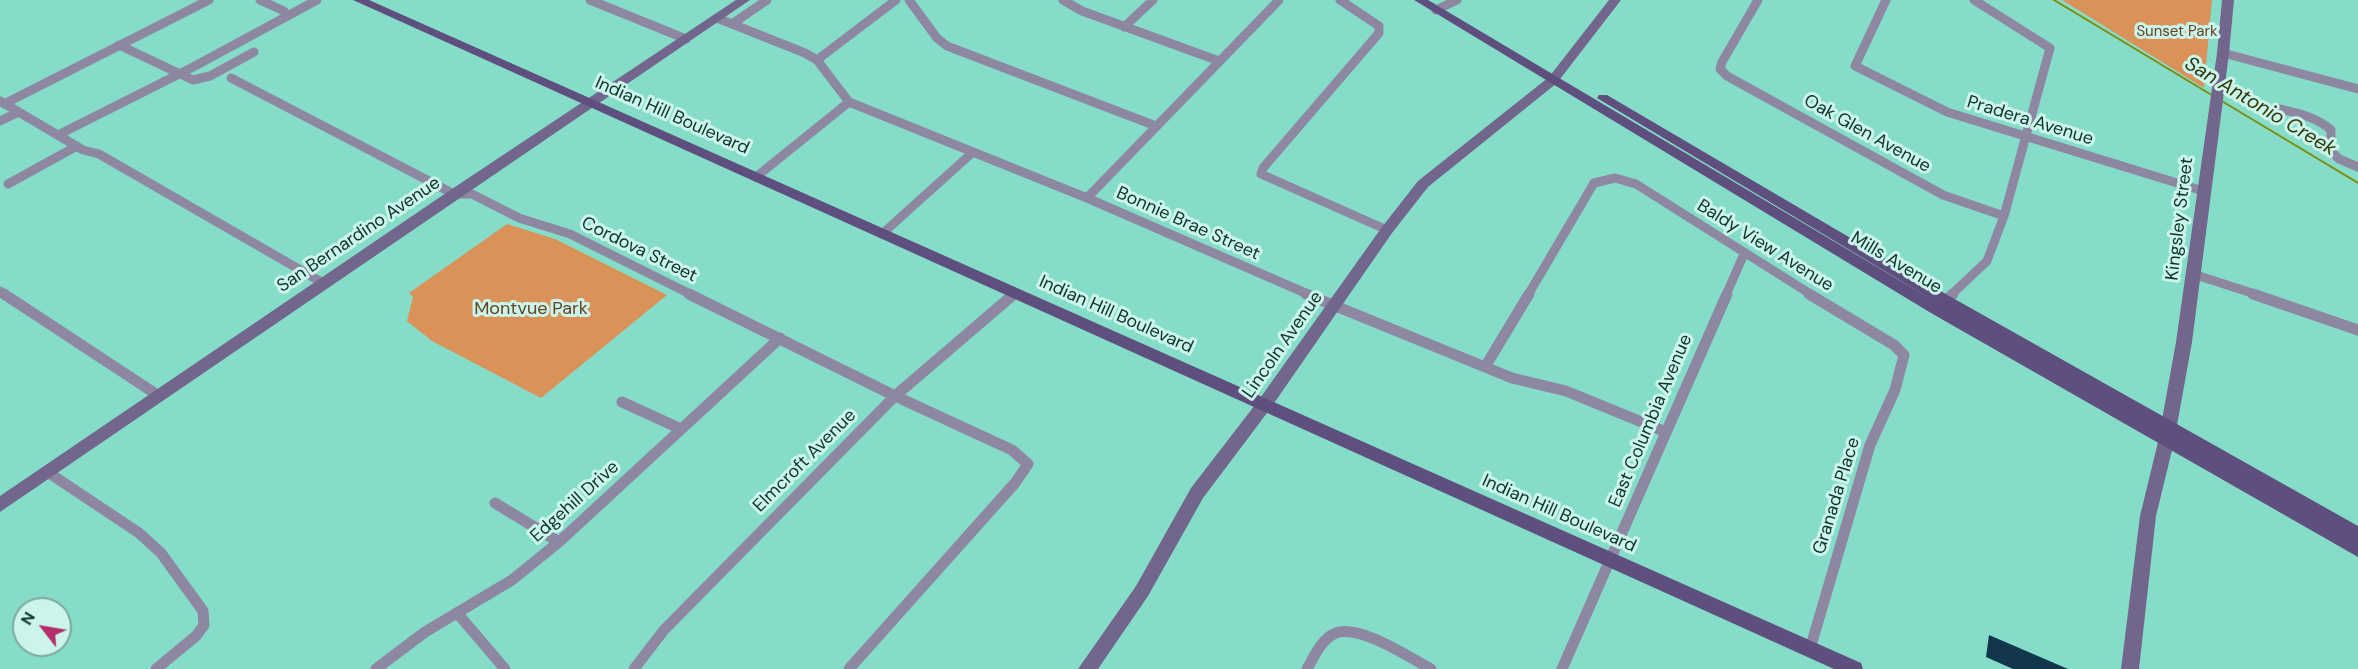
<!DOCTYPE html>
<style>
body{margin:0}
#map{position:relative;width:2358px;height:669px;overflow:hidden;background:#85ddc9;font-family:"DM Sans",sans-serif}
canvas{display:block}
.north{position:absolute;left:12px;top:597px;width:60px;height:60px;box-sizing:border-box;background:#cbf5ea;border:2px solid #7fa89e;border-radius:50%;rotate:301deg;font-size:16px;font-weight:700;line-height:24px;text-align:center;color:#0e342d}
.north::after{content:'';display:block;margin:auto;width:21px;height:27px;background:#b62d6c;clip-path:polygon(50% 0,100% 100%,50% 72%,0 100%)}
</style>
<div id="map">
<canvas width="2358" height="669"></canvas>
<div class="north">N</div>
</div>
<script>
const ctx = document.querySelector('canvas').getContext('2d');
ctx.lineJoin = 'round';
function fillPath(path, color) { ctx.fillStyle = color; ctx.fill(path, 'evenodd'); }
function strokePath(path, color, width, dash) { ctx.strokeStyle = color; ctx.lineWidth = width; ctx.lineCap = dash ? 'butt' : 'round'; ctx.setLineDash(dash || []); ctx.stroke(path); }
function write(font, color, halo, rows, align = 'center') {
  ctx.font = font + ' "DM Sans",sans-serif'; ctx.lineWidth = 6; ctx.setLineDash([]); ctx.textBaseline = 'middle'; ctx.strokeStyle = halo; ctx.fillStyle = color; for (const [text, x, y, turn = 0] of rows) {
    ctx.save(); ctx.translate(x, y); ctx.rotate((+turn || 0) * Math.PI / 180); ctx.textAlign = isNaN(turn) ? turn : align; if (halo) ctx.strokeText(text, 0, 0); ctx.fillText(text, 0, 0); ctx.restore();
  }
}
const green = new Path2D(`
 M2062,0H2212L2204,88Z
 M507,224L555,239L667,295L541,398L432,341L407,321L413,297L409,293Z`);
const stream = new Path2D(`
 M2054,0L2215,97
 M2220,100L2358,183`);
const building = new Path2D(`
 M1989,635L2068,669H2013L1986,657Z`);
const streetFar1 = new Path2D(`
 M260,0L284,11
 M590,0L686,39
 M909,0L937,38L947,46L1156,126
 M1063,0L1082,11L1219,61
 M1340,0L1379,26V33L1263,168L1261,174L1387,230
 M1758,0L1722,62L1720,69L1727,76L1943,195L2004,216
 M1886,0L1855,66L1947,112L2203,191
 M1436,10L1457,0
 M717,18L805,53L817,60L849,102L1087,198L1310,295
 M732,24L767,0
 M1124,27L1153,0
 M119,45L193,80L210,76L254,52
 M2223,53L2358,89
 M817,60L896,0
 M231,78L454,194H472L519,218L570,234L692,295
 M0,101L83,150L99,154L323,283
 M4,104L209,0
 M2276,108C2296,113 2315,116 2331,130V151L2339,159L2358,167
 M0,121L19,112
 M58,135L195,66L317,0
 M756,177L849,102
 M8,184L77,146
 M1087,198L1279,0
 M882,234L973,152
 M2193,274L2258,295
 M0,291L6,295
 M1013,295L1015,293
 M1528,295L1594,183L1615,178L1636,184L1812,295
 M1726,295L1744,254
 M1951,295L1987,261L2004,216L2050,48L1974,0`);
const street = new Path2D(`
 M4,294L159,396
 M689,294L895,396L1012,450L1028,464L1015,483L849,669
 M1306,294L1512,378L1566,391L1666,432
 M1809,294L1894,345L1904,355L1895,390L1870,445L1810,649
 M2253,294L2358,330
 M1941,305L1953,294
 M1485,367L1529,294
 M622,402L681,429
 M49,473L139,533L161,553L203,611L204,625L196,636L156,669
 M495,503L559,542
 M458,614L505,669
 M376,669L425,632L512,580L559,542L780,338
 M634,669L664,630L895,396L1014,294
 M1307,669C1314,657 1322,638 1336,633C1360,624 1410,658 1431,669
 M1562,669L1727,294`);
const secondary = new Path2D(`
 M736,0H750L0,512V496L449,191Z
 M1609,0H1621L1557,83L1428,187L1392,233L1270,409L1203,498L1148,596L1098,669H1078L1136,586L1191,488L1258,401L1382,227L1418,181L1549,77Z
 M2222,0H2234L2229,53L2192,342L2174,442L2156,516L2139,669H2121L2140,516L2158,442L2176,342L2217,53Z`);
const primary = new Path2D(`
 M353,0H369L1861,663L1863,669H1834Z
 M1414,0H1428L1941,305L2039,361L1941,305L1597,98L1599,95H1607L1951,297L2358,526V557L1931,313Z`);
const farParknames = [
 ["Sunset Park",2177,32]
];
const streetNames = [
 ["Indian Hill Boulevard",672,116,24],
 ["Pradera Avenue",2030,121,17],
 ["Oak Glen Avenue",1867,134,29],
 ["Kingsley Street",2180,219,-83],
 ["Bonnie Brae Street",1188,224,24],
 ["San Bernardino Avenue",359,235,-34],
 ["Baldy View Avenue",1765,246,32],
 ["Cordova Street",639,250,26],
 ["Mills Avenue",1896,263,31],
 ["Indian Hill Boulevard",1116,315,24],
 ["Lincoln Avenue",1283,345,-55],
 ["East Columbia Avenue",1651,421,-67],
 ["Elmcroft Avenue",805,461,-45],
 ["Granada Place",1837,496,-73],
 ["Edgehill Drive",575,502,-42],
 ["Indian Hill Boulevard",1559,514,24]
];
const parkNames = [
 ["Montvue Park",531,309]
];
const waterNames = [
 ["San Antonio Creek",2260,107,31]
];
fillPath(green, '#db9259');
strokePath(stream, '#7e8e0b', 2);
fillPath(building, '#12364b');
strokePath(streetFar1, '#8e87a2', 9);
strokePath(street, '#8e87a2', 11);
fillPath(secondary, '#72668d');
fillPath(primary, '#5e4f7e');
write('15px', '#664123', '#cbf5ea', farParknames);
write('18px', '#0e342d', '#cbf5ea', streetNames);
write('18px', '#664123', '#cbf5ea', parkNames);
write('italic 20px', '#32390a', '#cbf5ea', waterNames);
</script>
